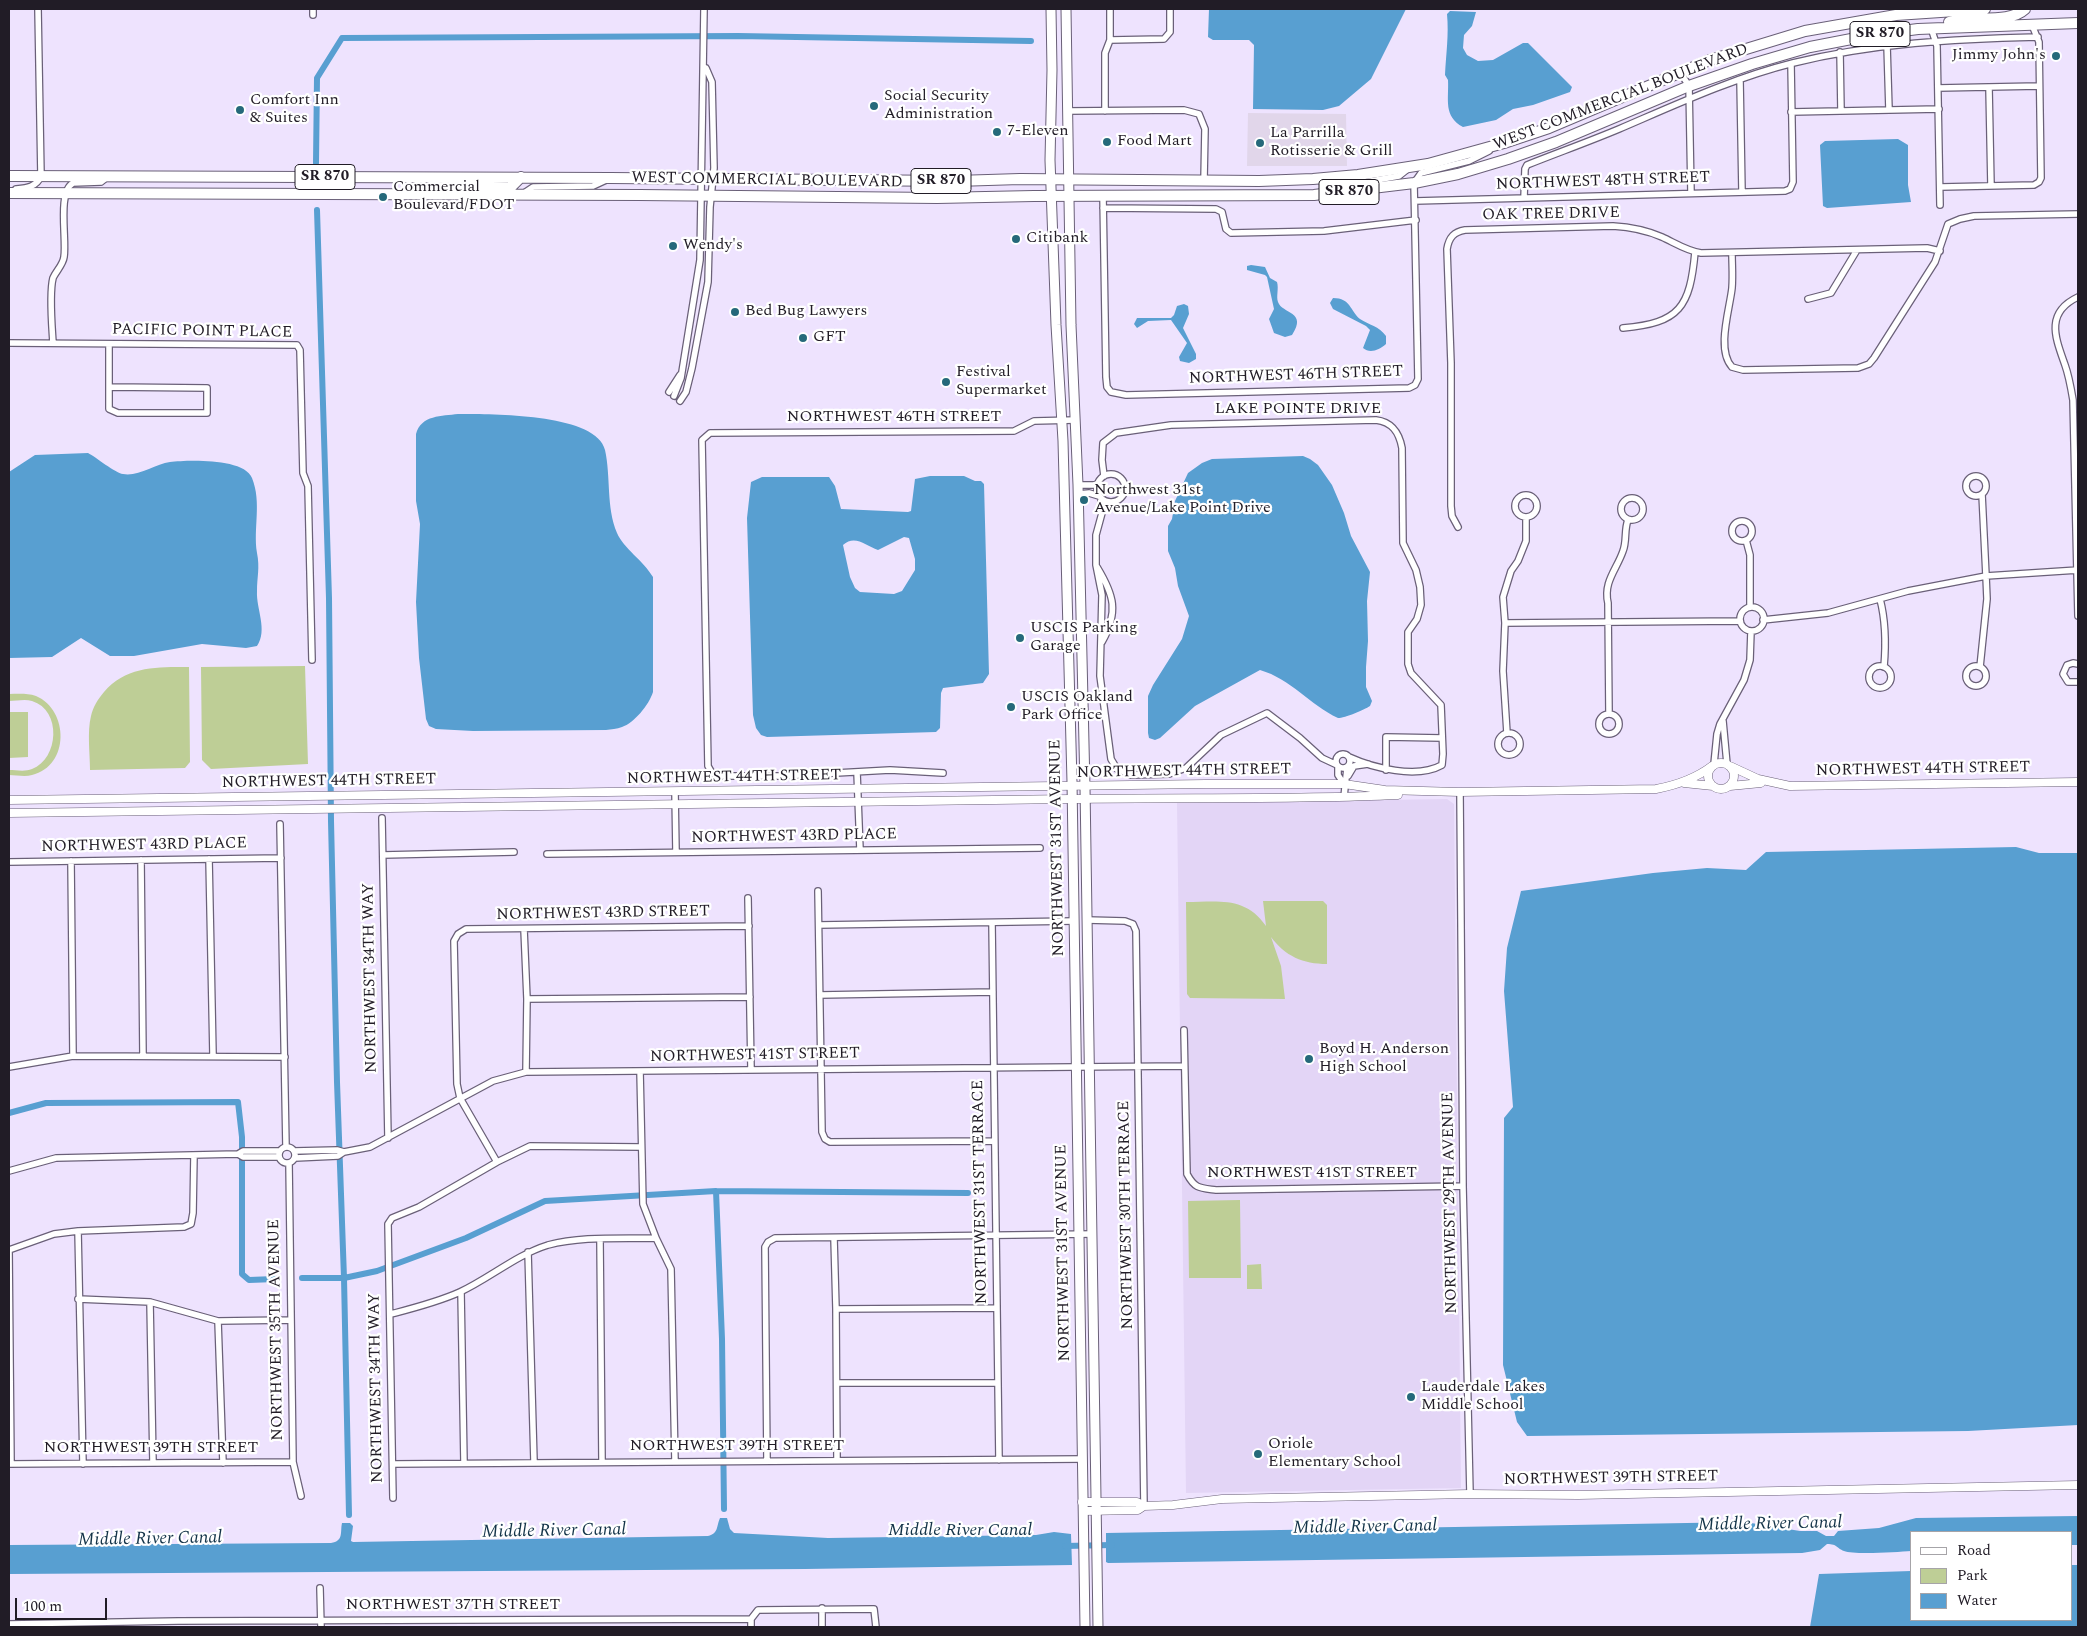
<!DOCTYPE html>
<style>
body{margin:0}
#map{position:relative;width:2087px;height:1636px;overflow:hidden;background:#eee3fe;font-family:Spectral,serif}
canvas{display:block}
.frame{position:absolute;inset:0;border:10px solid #211c26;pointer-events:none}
.legend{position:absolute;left:1910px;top:1531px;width:162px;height:90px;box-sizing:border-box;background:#fff;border:1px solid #a6a4a8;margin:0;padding:6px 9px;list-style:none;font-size:15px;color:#211c26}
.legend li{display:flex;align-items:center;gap:10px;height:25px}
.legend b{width:25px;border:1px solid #a6a4a8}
.scale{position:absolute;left:15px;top:1598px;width:92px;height:22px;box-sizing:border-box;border:2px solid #211c26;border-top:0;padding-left:6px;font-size:15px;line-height:18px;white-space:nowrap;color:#211c26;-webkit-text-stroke:4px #fff;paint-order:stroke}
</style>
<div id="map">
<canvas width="2087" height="1636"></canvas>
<div class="frame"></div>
<ul class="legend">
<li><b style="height:6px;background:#fff"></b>Road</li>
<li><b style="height:14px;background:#bece96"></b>Park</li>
<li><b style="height:14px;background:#589fd1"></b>Water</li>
</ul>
<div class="scale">100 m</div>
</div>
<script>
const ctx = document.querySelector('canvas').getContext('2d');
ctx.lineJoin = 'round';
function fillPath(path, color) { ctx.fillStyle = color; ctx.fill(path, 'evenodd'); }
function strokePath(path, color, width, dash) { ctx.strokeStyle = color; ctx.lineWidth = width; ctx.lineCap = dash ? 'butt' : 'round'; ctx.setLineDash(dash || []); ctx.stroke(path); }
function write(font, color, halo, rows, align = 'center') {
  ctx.font = font + ' Spectral,serif'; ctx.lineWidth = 4.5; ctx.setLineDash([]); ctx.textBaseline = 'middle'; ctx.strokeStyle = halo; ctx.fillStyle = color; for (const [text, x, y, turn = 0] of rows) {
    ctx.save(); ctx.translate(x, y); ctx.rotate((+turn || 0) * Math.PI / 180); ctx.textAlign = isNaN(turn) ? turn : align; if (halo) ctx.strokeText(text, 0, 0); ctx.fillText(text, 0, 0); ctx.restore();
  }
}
const commercial = new Path2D(`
 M1248,113L1346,114L1347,166H1247Z`);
const built = new Path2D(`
 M1447,799L1454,804L1461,1488L1186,1493L1177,803Z`);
const green = new Path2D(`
 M305,666L308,764L211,769L202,760L201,667Z
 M189,667L190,762L185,768L90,770C90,753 87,732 91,716C93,707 98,699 104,692C126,666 157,667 189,667Z
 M9,694C18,694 27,693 36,696C69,710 70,766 32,775C25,777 16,775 9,775V770C16,770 25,772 32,769C59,759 62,710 32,701C25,699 16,701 9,701Z
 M9,712H28V757L9,758Z
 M1263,901H1323L1327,905V964C1303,964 1285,956 1271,937L1281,966L1285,999L1190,998L1187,994L1186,902C1219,902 1245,896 1266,926Z
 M1240,1200L1241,1278H1189L1188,1201Z
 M1261,1264L1262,1289H1247V1265Z`);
const water = new Path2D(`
 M1209,9H1406L1371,79L1339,106L1323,110L1253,109L1254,45L1249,40H1213L1208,37Z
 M1450,11L1476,12L1472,26L1464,35L1463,48L1467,55L1478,61L1493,60L1523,43H1528L1572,87L1570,92L1533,105L1513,109L1496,120L1463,127C1443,116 1449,100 1448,80L1445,75C1446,54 1449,35 1447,14Z
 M1898,139L1908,145V185L1911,202L1827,208L1823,206L1820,145L1825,141Z
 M1251,265L1265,267L1270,278L1277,282C1279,289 1276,296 1278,302C1282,314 1308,311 1292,335L1285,337L1274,333L1269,319L1274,309L1267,277L1265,275L1247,270V266Z
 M1333,298C1351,298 1350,311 1360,319C1369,325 1379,326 1386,336V344C1379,350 1370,354 1363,348L1370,330L1366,326L1333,309L1330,303Z
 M1184,304L1188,306L1189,314L1183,328L1196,354V359L1189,363L1180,361L1179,357L1187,343L1171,320L1148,321L1137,328L1134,324L1137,318H1171L1174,315L1177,306Z
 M458,414C489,414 597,413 605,450C611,477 606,507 617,533C624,549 643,560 653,577V692C649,705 634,723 622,727C617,729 611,729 606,730L473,731L436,729L429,726L426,719L419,658L416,602L420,524L416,501V434C421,415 442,416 458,414Z
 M88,453C96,457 115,473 123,474C138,477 155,464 170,462C188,460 244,458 252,478C262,503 253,528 257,553C260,568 257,577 257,591C256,609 268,630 257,646L246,648L202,644L134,656H110L81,638L52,657L9,658V472L35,455Z
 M1303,456L1310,459L1318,465L1332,485L1344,513L1351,536L1370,572L1367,601L1368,641L1366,667V687L1372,701L1370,706C1364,710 1345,718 1338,718C1310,705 1291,679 1260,670L1195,706L1160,738L1155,740L1149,738L1148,733V696L1153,685L1182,639L1189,616L1178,586L1175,568L1168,551V526L1172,519L1175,501L1188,473L1202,463L1212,459Z
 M930,476H964L975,481H981L984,484L989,674L983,683L943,688L941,693L940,728L936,732L767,737L761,735L756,728L753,715L747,518L751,482L762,477H829L835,486L841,509L908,512L911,511L915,479ZM904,537L909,538L915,559V570L902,591L894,594L860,592L855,588L850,577L843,545C855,534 866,546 878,550Z
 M2016,847L2039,853H2078V1425L1968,1431L1527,1436L1517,1422L1503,1365L1504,1118L1513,1107L1504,991L1507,948L1521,891L1653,873L1707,868L1746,870L1766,852Z
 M2078,1516V1545H2071V1532H1911V1551C1898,1552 1854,1555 1844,1551C1836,1548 1838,1544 1827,1544L1820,1550L1802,1553L1108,1563L1106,1562V1533L1745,1522L1800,1531H1817L1826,1536H1834L1838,1531L1879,1528L1916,1518Z
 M720,1518H727L730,1529L734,1533L828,1538L1036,1535L1054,1532L1071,1534L1072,1565L805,1569L9,1574V1545L331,1543C344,1541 340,1532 342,1523H350L353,1526L351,1541L353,1542L708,1536C719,1533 716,1527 720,1518Z
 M2071,1565H2078V1627H1810L1819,1574L1911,1571V1620H2071Z`);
const canal = new Path2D(`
 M316,163L317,78L342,38L738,36L1031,41
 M317,210L329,598L331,821L337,1082L344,1278L349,1515
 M9,1113L46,1103L238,1102L242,1137V1274L249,1280L275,1279
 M716,1191L968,1193
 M302,1278H344L377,1271L466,1238L545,1201L716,1191L722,1339L724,1509
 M1065,1546L1112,1545`);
const street = new Path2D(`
 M313,9V15
 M1931,28L1937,46L1940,205
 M1110,40L1164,39L1170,32V9
 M1887,45L1889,110
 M1840,52L1841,111
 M1680,72L1689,86L1691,193
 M1740,80L1742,192
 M1938,88L2039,86
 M1989,88L1991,186
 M1068,111L1184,110L1199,114L1205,129L1204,180
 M1105,111V53L1110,40V9
 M1791,112L1939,109
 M1941,187L2034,185L2039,182L2041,178L2039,42L2032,25
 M1332,188L1399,176L1409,168
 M16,189C26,188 37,187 41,176L38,9
 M524,193L533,187L593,186L606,180
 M1103,196L1106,377L1107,387L1111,392L1126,395L1409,388L1415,385L1418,379L1414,183L1421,173L1469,161L1489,151
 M1524,198L1525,169L1527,165C1557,153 1588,142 1619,129C1675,105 1733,78 1793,63C1874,43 1955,39 2038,37
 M1415,201L1785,191L1790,189L1793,182L1791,64
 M1103,208L1216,209L1222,212L1226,229L1231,233L1324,231L1416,220
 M1732,253C1732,264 1733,276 1732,288C1730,308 1716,350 1732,367L1743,370L1858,368L1869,364L1874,358L1935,262L1948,224L1960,219L1974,216L2078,214
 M2078,297C2044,313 2056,339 2065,365C2069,376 2071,388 2073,400L2078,616
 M1808,299L1831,293L1857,250
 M1623,328C1680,323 1690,307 1695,252
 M9,343L297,345L300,350L303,473L308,486L312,660
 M53,343C52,326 49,294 53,278C56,271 63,265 64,257C67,240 57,192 73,183L101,182L106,178
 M109,344V409L118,413H207V388L109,387
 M669,392L680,375
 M674,396L681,378L700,260L704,9
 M680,401L686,392L692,368L708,282L710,207L714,168L712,82L706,68
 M1097 488a14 14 0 1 1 28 0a14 14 0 1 1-28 0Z
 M1966 486a10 10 0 1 1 20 0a10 10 0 1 1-20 0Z
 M1104,476L1102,460L1103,443L1116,433L1171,425L1376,420C1392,422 1399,432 1402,448L1403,543L1416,570L1420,587L1421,605L1417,619L1408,632V664L1411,673L1441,705L1443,754L1442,765C1417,779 1373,768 1349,757
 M1078,485H1095L1098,483
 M1078,494L1089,493L1099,496
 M1982,494L1986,576L2078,570
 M1515 506a11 11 0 1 1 22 0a11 11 0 1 1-22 0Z
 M1101,498L1102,513L1096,535V565L1102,595L1100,676L1111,759L1117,769L1131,775L1169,774L1186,768L1221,735L1267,713L1300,738L1322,758L1337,765
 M1621 509a11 11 0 1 1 22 0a11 11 0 1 1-22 0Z
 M1732 531a10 10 0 1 1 20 0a10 10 0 1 1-20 0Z
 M1458,527L1452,516L1451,506V363L1447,249C1449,237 1454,232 1465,230L1613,226C1630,227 1646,230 1662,237C1675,243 1687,251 1701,253L1927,248L1940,251
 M1746,540L1750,555V607
 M1097,567C1114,595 1119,612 1102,642
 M1880,599C1886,622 1886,644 1884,667
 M1740 619a12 12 0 1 1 24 0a12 12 0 1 1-24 0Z
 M1763,620L1828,613L1908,591L1986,576L1987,599L1980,667
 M1505,623L1740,621
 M2078,664L2073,663L2067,665L2063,674L2068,682H2078
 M1966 676a10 10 0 1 1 20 0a10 10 0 1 1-20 0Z
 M1869 677a11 11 0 1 1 22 0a11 11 0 1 1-22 0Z
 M1599 724a10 10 0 1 1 20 0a10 10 0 1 1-20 0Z
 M1609,714L1608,603C1603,582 1617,569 1623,551C1627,541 1624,530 1628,520
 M1723,721L1727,764
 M1507,733L1503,671L1505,623L1503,597L1511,571L1518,561L1526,541V517
 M1498 744a11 11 0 1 1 22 0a11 11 0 1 1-22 0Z
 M1336 761a7 7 0 1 1 14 0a7 7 0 1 1-14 0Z
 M1714,764L1717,734L1720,724L1744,680L1750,660L1751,631
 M1338,766V775L1344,784
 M1386,770V737L1442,738
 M857,772L860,850
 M943,773L890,770L782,776H720L712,773L708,766L702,440L710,433L1014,431L1034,421L1076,420
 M1348,776L1354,766L1368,764
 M675,792L676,852
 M1460,792L1463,1186L1470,1494
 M1344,797L1347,768
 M382,818L388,1138
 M280,824L286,1147
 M547,854L1040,848
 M383,855L514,852
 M209,859L213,1055
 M141,860L143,1056
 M71,861L73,1056
 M9,862L281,858
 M818,891L822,1132L825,1139L830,1142L994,1141
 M748,898L751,1069
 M1087,920L1125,921L1133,924L1136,931L1144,1506
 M992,923L999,1460
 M819,925L1074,921
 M524,929L527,999L526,1072
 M820,995L993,992
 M527,999L750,997
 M1184,1030L1187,1174C1195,1189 1200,1188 1216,1190L1463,1186
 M9,1067L73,1056L285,1057
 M640,1071L643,1204L656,1238L671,1269L675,1462
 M279 1155a8 8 0 1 1 16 0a8 8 0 1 1-16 0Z
 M294,1151L337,1150L344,1152
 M238,1154L243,1151H280
 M295,1158L338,1156L344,1152L370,1147L493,1081L526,1072L1184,1066
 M497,1162L460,1098L457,1084L454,941L458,934L466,929L749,926
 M289,1163L293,1462L301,1496
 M9,1171L56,1158L238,1154L243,1157H279
 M78,1231L83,1464
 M834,1238L836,1309L837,1460
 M600,1240L602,1461
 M528,1252L534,1462
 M461,1292L464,1463
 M78,1299L150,1302L218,1321L290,1320
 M150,1302L153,1463
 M836,1309L996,1308
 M391,1314C414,1308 438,1302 460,1292C490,1278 516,1255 548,1245C582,1236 621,1239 656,1238
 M218,1321L223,1463
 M837,1383H997
 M767,1461L765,1247L768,1242L775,1238L1092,1234
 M9,1464L293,1462
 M11,1464L9,1250L54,1234L78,1231L184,1227L191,1224L193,1213L194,1155
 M393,1464L1082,1459
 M393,1498L388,1224L392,1218L419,1207L497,1162L530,1146L640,1147
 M320,1588L321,1627
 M822,1608V1627
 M751,1619L758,1610L874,1609L876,1627
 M751,1619V1627
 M9,1624L178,1621L751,1619`);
const secondary = new Path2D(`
 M1708 776a13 13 0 1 1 26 0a13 13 0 1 1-26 0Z
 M1730,766L1758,779L1790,786L2078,782
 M1684,783L1713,786
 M1730,786L1761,783
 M9,800L1206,784H1344L1385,790L1460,792L1656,789C1677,785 1695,779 1712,766
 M9,813C362,810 716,806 1070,799C1179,797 1288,800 1398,795
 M1082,1502H1137L1144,1506L1173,1505L1222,1499L1470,1494L1578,1495L2078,1485
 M1083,1511L1138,1510L1144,1506`);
const primary = new Path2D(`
 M1051,9L1052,70L1050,160L1056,325L1063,441L1072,782L1085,1627
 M1066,9L1071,325L1078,485L1085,787L1098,1627`);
const highway = new Path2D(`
 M1949,22C1972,15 2009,24 2025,9
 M9,176L610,178L956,181L1020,179L1259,181L1313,179L1358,175L1428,164L1504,143L1549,128L1710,60L1805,31L1896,15L1985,9
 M419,192L433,187L510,188L521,177
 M9,193L639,195L937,198L1034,196L1314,195L1414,183L1458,174L1508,159L1556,142L1689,86L1752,64L1810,47L1872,35L1918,29L2078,23`);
const markers = [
 [2056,56,5,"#25697a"],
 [874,106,5,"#25697a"],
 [240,110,5,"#25697a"],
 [997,132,5,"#25697a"],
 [1107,142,5,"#25697a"],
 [1260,143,5,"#25697a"],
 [383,197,5,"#25697a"],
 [1016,239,5,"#25697a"],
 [673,246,5,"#25697a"],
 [735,312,5,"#25697a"],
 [803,338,5,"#25697a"],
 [946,382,5,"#25697a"],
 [1084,500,5,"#25697a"],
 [1020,638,5,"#25697a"],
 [1011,707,5,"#25697a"],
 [1309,1059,5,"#25697a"],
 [1411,1397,5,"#25697a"],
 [1258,1454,5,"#25697a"]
];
const shields = [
 [1880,34,60],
 [325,177,60],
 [941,181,60],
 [1349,192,60]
];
const shieldNames = [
 ["SR 870",1880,34],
 ["SR 870",325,177],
 ["SR 870",941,181],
 ["SR 870",1349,192]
];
const poiNames = [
 ["Jimmy John's",2046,56,"right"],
 ["Social Security",884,97],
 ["Administration",884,115],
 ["Comfort Inn",250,101],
 ["& Suites",250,119],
 ["7-Eleven",1007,132],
 ["La Parrilla",1270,134],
 ["Rotisserie & Grill",1270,152],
 ["Food Mart",1117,142],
 ["Commercial",393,188],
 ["Boulevard/FDOT",393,206],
 ["Citibank",1026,239],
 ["Wendy's",683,246],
 ["Bed Bug Lawyers",745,312],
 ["GFT",813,338],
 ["Festival",956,373],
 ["Supermarket",956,391],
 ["Northwest 31st",1094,491],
 ["Avenue/Lake Point Drive",1094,509],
 ["USCIS Parking",1030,629],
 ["Garage",1030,647],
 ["USCIS Oakland",1021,698],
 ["Park Office",1021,716],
 ["Boyd H. Anderson",1319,1050],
 ["High School",1319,1068],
 ["Lauderdale Lakes",1421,1388],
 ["Middle School",1421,1406],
 ["Oriole",1268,1445],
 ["Elementary School",1268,1463]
];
const streetNames = [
 ["WEST COMMERCIAL BOULEVARD",1621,98,-21],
 ["WEST COMMERCIAL BOULEVARD",767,181,1],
 ["NORTHWEST 48TH STREET",1603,182,-2],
 ["OAK TREE DRIVE",1551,215,-1],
 ["PACIFIC POINT PLACE",202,332,1],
 ["NORTHWEST 46TH STREET",1296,376,-2],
 ["LAKE POINTE DRIVE",1298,410],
 ["NORTHWEST 46TH STREET",894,418],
 ["NORTHWEST 44TH STREET",1923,770,-1],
 ["NORTHWEST 44TH STREET",1184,772,-1],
 ["NORTHWEST 44TH STREET",734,778,-1],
 ["NORTHWEST 44TH STREET",329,782,-1],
 ["NORTHWEST 43RD PLACE",794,837,-1],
 ["NORTHWEST 43RD PLACE",144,846,-1],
 ["NORTHWEST 31ST AVENUE",1058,848,-91],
 ["NORTHWEST 43RD STREET",603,914,-1],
 ["NORTHWEST 34TH WAY",371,978,-91],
 ["NORTHWEST 41ST STREET",755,1056,-1],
 ["NORTHWEST 41ST STREET",1312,1174],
 ["NORTHWEST 31ST TERRACE",981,1192,-91],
 ["NORTHWEST 29TH AVENUE",1451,1203,-91],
 ["NORTHWEST 30TH TERRACE",1127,1215,-91],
 ["NORTHWEST 31ST AVENUE",1064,1253,-91],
 ["NORTHWEST 35TH AVENUE",277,1330,-91],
 ["NORTHWEST 34TH WAY",377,1388,-91],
 ["NORTHWEST 39TH STREET",737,1447],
 ["NORTHWEST 39TH STREET",151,1449],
 ["NORTHWEST 39TH STREET",1611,1479,-1],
 ["NORTHWEST 37TH STREET",453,1606]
];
const waterNames = [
 ["Middle River Canal",1770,1525,-1],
 ["Middle River Canal",1365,1528,-1],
 ["Middle River Canal",960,1531],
 ["Middle River Canal",554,1532,-1],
 ["Middle River Canal",150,1540,-1]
];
fillPath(commercial, '#e1d6ea');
fillPath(built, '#e3d5f6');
fillPath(green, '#bece96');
fillPath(water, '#589fd1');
strokePath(canal, '#589fd1', 6);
strokePath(street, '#6a6078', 8);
strokePath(secondary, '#6a6078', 9);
strokePath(primary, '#6a6078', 11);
strokePath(highway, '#6a6078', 12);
strokePath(street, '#fff', 5.5);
strokePath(secondary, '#fff', 8);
strokePath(primary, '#fff', 9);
strokePath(highway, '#fff', 10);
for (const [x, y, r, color] of markers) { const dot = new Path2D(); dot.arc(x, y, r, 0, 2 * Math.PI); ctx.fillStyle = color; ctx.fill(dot); strokePath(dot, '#fff', 2); }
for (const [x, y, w] of shields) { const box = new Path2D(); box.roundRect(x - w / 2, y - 12.5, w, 25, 4); ctx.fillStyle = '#fff'; ctx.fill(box); strokePath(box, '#211c26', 1); }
write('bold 15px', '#211c26', null, shieldNames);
write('16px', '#211c26', '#fff', poiNames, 'left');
write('16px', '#211c26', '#fff', streetNames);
write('italic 18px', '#133348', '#fff', waterNames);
</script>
